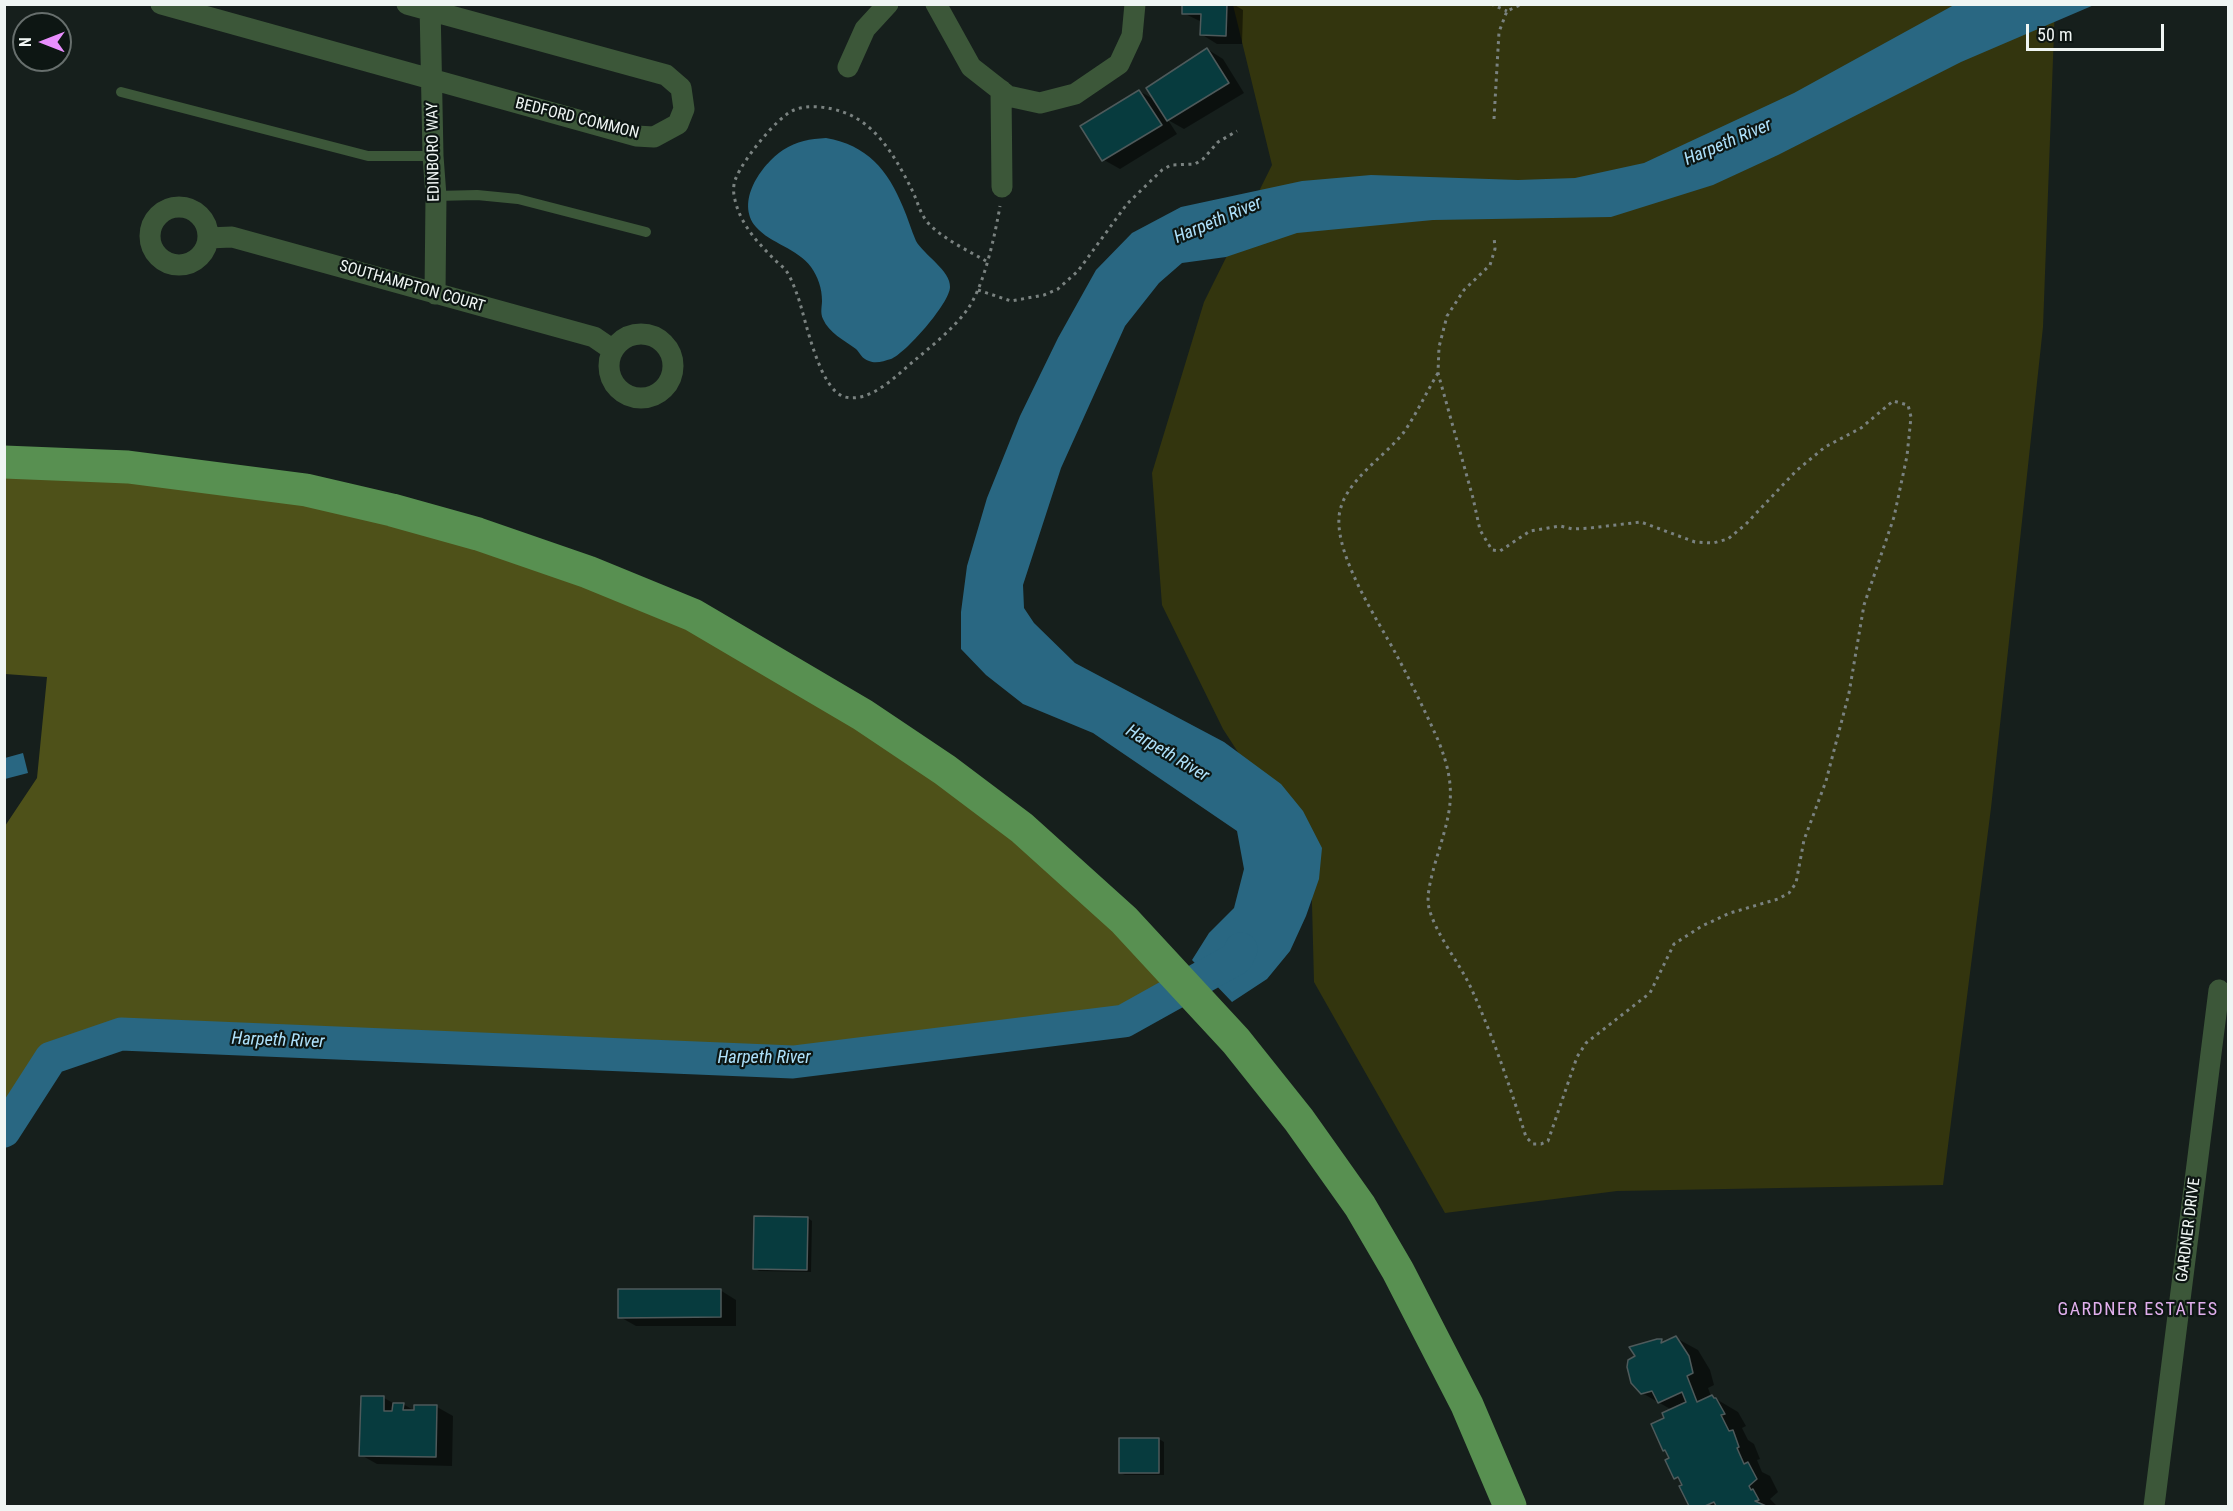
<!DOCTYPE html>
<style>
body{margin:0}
#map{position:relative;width:2233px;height:1511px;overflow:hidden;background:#161f1c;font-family:"Roboto Condensed",sans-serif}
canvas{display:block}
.frame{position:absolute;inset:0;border:6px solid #eff5f3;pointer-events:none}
.north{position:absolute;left:12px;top:12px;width:60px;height:60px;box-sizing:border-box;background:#0d1613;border:2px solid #676f6d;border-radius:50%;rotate:270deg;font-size:16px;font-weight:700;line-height:24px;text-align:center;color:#eff5f3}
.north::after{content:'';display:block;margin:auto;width:21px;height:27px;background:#e98efe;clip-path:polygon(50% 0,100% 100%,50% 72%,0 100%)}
.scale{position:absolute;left:2026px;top:24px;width:138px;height:27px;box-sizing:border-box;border:3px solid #eff5f3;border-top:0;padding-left:8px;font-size:18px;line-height:21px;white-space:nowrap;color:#eff5f3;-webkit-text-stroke:4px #0d1613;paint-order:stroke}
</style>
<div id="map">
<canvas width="2233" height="1511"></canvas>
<div class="frame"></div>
<div class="north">N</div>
<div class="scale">50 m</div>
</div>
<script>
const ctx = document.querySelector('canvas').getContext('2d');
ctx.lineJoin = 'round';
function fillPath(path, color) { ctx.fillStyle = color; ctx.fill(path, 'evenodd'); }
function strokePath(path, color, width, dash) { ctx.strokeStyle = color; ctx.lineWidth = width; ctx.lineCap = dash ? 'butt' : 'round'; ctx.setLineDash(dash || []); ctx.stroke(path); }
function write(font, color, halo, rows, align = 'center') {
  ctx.font = font + ' "Roboto Condensed",sans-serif'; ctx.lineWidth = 4.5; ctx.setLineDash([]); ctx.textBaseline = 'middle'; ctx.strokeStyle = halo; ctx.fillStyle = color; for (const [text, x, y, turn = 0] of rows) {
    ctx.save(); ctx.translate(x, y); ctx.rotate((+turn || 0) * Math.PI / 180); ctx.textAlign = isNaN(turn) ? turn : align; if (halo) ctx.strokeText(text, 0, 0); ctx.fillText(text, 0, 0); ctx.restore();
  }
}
const green = new Path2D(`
 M1233,5H2055L2043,327L1991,808L1943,1185L1617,1191L1445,1213L1314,982L1311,865L1223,729L1162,605L1152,473L1204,302L1272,165Z`);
const forest = new Path2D(`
 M5,462L210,476L588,572L863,715L1182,983L1124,1021L793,1062L121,1034L51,1058L5,1131V826L37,778L47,677L5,674Z`);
const water = new Path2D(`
 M1954,5H2094L1961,62L1778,155L1713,185L1611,217L1433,220L1297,233L1226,257L1182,263L1159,283L1125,326L1061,468L1023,585L1024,608L1034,623L1075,663L1224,742L1281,784L1303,811L1322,848L1319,879L1306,916L1290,951L1267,979L1232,1002L1192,960L1209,933L1234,908L1244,869L1237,831L1093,733L1023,704L986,675L961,649V612L967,566L987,498L1020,416L1058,338L1096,270L1132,233L1181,207L1302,181L1371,175L1518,180L1575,178L1644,163L1794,93Z
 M826,138C867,145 888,170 903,207C908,218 911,230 916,241C924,255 951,271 950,287C950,303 905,354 891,359C884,361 876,364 869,361C862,359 860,353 856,349C844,340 829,333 823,319C820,313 822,306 822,301C822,288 818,277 811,267C797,248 771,244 756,227C735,202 761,165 783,150C797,141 810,139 826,138Z
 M23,753L28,773L5,779V758Z`);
const shadow = new Path2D(`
 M1184,4H1233L1243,10L1242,44H1217L1201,34L1202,22L1183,13Z
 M1207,49L1223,59L1244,93L1184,129L1168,120L1177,134L1120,169L1104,160L1082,126L1139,91L1157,101Z
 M808,1218L812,1221L811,1272L759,1271L754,1268Z
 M720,1290L736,1300V1326H636L620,1317Z
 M1676,1338L1698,1350L1710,1370L1714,1385L1708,1388L1711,1396L1738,1412L1746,1426L1742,1428L1748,1440L1754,1444L1760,1459L1757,1460L1762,1472L1770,1476L1778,1492L1770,1499L1777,1506H1690L1681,1487L1684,1486L1682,1482L1675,1478L1668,1452L1664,1450L1666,1419L1672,1410L1642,1393L1657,1341L1663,1344Z
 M384,1398L395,1404H403L415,1411L437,1407L453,1416L452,1466L377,1464L361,1455Z
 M1159,1439L1164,1442V1475H1125L1120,1473Z`);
const river = new Path2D(`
 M4,1131L51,1058L121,1034L793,1062L1124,1021L1237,958L1241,949`);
const building = new Path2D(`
 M1182,4H1227L1226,36L1200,35L1201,14H1182Z
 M1207,48L1229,83L1167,121L1146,88Z
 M1139,90L1162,125L1102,161L1080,126Z
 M754,1216L808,1217L807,1270L753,1269Z
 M618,1289H721V1317L618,1318Z
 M1676,1336L1689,1356L1693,1373L1687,1376L1697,1402L1712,1395L1714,1398H1716L1725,1414L1721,1415L1729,1431L1733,1430L1739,1447L1737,1448L1744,1464L1748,1462L1757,1479L1749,1486L1751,1490L1753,1489L1759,1500L1755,1501L1766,1506H1716L1714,1502L1705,1506H1689L1679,1486L1682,1485L1678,1477L1674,1479L1665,1460L1669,1458L1665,1450L1663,1451L1651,1424L1664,1418L1662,1413L1686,1402L1682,1392L1658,1403L1652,1391L1641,1394L1631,1383L1627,1367L1628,1360L1635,1356L1629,1347L1657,1339H1662L1661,1343Z
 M361,1396H384V1411H392L393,1403H404L403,1410H414V1405H437L436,1457L359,1456Z
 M1119,1438H1159V1473H1119Z`);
const path = new Path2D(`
 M1491,4L1507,11
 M1494,119L1499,32L1507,11L1522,4
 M986,261C967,250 945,240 929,224C921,216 918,203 913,192C898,162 878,124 843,112C829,107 808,104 794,110C777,117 743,160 736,178C733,184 733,193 735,200C740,222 755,240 771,256C776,262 783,266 787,272C792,280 795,289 798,297C806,320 819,390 845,397C871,403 897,375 915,360C933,345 953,329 967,310C984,287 995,235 1000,206
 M978,290L1011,301L1044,295L1058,289L1078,271L1127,204L1162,170L1171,165L1195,164L1203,159L1218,142L1237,131
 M1438,373C1426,393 1417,413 1404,432C1384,458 1342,482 1339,517C1336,557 1377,619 1396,654C1411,682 1425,711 1438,740C1460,794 1449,815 1434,867C1431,879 1426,896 1429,908C1436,935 1459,962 1471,988C1493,1036 1510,1087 1526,1137L1533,1144H1541L1548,1141L1577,1057L1586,1043L1650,993L1674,944L1702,926L1730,913L1778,899L1789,893L1796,883L1804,840L1826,781L1849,693L1864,605L1894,517L1907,456L1911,417L1908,405L1893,401L1861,428L1825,447L1796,471L1746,524L1728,539L1713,543L1695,542L1641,522L1590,528L1573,529L1560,526L1530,531L1500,551L1492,550L1480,530L1473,498L1438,373L1439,347L1447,316L1464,290L1490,265L1495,249L1494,236`);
const service = new Path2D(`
 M121,92L368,156H433
 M436,196L477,195L518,199L646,232`);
const minor = new Path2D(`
 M161,4L636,136L654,137L678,124L684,109L681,88L666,75L407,4
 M430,4L433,156L436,196L435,294
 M936,4L971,67L1008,96L1040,103L1075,94L1119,64L1132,36L1135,4
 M848,67L865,29L888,4
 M1001,90L1002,187
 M150 236a29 29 0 1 1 58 0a29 29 0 1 1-58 0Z
 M208,238L232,237L594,337L613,350
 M609 366a32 32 0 1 1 64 0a32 32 0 1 1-64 0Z
 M2154,1506L2219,990`);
const primary = new Path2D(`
 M4,462L128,467L306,490L392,510L478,534L588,572L693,615L863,715L945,770L1022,828L1124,920L1236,1041L1299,1120L1360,1206L1398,1271L1467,1405L1510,1506`);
const streetNames = [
 ["BEDFORD COMMON",577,119,14],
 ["EDINBORO WAY",434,152,-91],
 ["SOUTHAMPTON COURT",412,287,16],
 ["GARDNER DRIVE",2189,1230,-83]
];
const waterNames = [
 ["Harpeth River",1728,143,-23],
 ["Harpeth River",1218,221,-23],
 ["Harpeth River",1167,754,31],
 ["Harpeth River",278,1041,2],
 ["Harpeth River",764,1058]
];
const neighbourhoodNames = [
 ["GARDNER ESTATES",2138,1310]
];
fillPath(green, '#33350e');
fillPath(forest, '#4e5119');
fillPath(water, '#296782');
fillPath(shadow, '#0007');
strokePath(river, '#296782', 33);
fillPath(building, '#073b3e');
strokePath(building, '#4e5a5b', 1.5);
strokePath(path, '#7a8280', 3, [3, 4.5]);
strokePath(service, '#3c5739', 10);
strokePath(minor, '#3c5739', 21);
strokePath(primary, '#589051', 33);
write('16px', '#eff5f3', '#0d1613', streetNames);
write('italic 18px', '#aee1fb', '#0d1613', waterNames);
ctx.letterSpacing = '1.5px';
write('18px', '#e1afed', '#0d1613', neighbourhoodNames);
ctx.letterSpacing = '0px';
</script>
